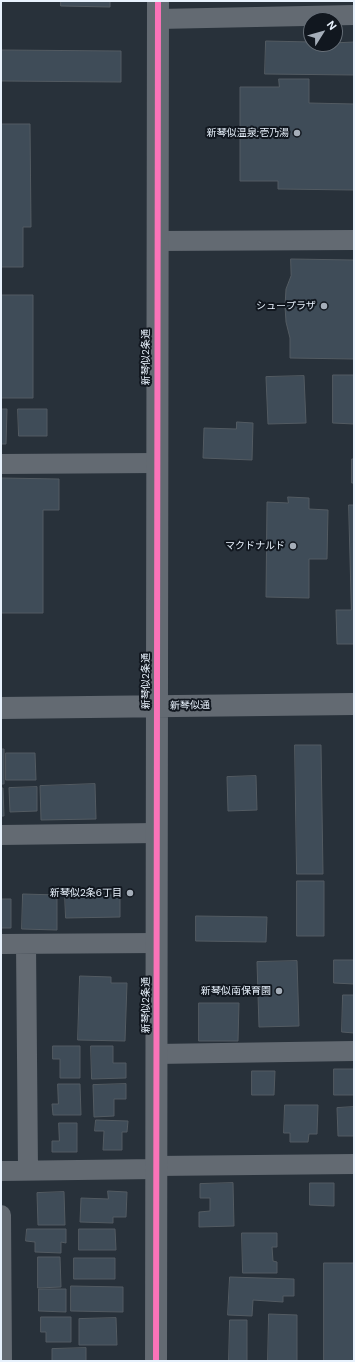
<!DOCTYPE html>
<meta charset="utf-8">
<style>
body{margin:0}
#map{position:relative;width:355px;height:1362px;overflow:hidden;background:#28313a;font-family:"DM Sans",sans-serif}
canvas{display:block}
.frame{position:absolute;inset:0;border:2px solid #e8f2fd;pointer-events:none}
.north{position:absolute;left:303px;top:12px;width:40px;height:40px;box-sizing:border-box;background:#11171f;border:1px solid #676f78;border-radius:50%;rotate:53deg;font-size:11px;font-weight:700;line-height:16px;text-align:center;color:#e8f2fd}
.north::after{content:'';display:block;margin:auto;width:14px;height:18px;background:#a5aeb9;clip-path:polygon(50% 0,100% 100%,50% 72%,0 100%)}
</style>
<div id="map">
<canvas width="355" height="1362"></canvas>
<div class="frame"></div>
<div class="north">N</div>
</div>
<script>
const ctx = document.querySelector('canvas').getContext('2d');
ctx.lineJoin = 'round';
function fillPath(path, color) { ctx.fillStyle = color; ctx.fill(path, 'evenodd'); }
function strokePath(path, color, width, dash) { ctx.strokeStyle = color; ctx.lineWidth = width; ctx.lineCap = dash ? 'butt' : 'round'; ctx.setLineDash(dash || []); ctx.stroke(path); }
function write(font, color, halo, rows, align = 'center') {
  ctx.font = font + ' "DM Sans","Noto Sans JP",sans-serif'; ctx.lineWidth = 4; ctx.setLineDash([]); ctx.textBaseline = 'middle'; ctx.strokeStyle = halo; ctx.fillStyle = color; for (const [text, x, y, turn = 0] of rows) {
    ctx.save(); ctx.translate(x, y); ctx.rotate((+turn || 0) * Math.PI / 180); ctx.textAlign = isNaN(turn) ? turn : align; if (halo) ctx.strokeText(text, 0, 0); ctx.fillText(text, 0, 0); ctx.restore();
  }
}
const building = new Path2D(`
 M61,1H110V7L61,6Z
 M266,41L311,42V44L354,42V75L265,74Z
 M1,50L121,51V82L1,81Z
 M279,79H309V103L354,104V190L278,189V181H240V87H279Z
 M1,124H30L31,227H23V267H1Z
 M291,259L354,260V359L290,358V338L286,322L285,306L286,289L291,276Z
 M1,295H33V398H1Z
 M333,375H354V424L333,423Z
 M304,376L306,423L268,424L266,377Z
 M1,409H7L6,444H1Z
 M18,409H47V436H19Z
 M237,422L253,423L252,460L203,458L204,428L236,429Z
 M352,459H354V483H352Z
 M1,478L59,479V510H43V613H1Z
 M288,497L309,498V509L328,510L327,559H309V598L266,597L267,502L288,503Z
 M349,505H354V644H337L336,610H351Z
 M295,745H321L323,874H297Z
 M1,749H4V784H1Z
 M6,753H35L36,780H6Z
 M256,776L257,810L228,811L227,777Z
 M95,784L96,819L41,820L40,786Z
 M37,787V811L10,812L9,788Z
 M1,788H3L4,816H1Z
 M297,881H324V936H297Z
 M23,894L57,895V930L22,929Z
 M65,895H120V917L66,918Z
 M1,899H11V928H1Z
 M196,916L267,917L266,942L196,941Z
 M334,960H354V984L334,983Z
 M297,961L299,1026L259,1027L257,962Z
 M80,976L111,977V983H127L125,1041L78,1040Z
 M343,995H354V1033L342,1032Z
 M199,1003H239L238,1041H199Z
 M53,1046H80V1078H60V1059H53Z
 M91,1046H113V1063H126V1078L92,1079Z
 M334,1069H354V1095H334Z
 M252,1071H275L274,1095H252Z
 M58,1084H80L81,1115H53L52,1104H58Z
 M126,1084V1099H114V1116L94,1117L93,1085Z
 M285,1105H318L317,1134H309L308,1142H290V1133H284Z
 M354,1107V1136H338L337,1108Z
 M96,1120L128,1121L127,1132H122V1150H103L104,1131H95Z
 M59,1123H77V1152H52V1141H59Z
 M233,1183L234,1226L199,1227V1212L210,1211V1198H200V1184Z
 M310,1183H334V1206L310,1205Z
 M108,1191L127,1192L126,1217H113V1223L80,1222L81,1198L108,1199Z
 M64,1192L65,1225H38L37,1193Z
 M27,1229H66V1243L61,1242V1253L35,1252V1242L26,1241Z
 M79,1229H115L116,1250H79Z
 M242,1233H277V1247H272L273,1261L277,1262V1273H243Z
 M38,1257H60L61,1287L38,1288Z
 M74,1258H115V1279H74Z
 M324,1263H354V1361H324Z
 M230,1277L294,1279V1296H283V1302L253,1300L252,1316L228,1315Z
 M71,1286L123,1287V1312L71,1311Z
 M39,1289H66V1312L39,1311Z
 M269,1314L297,1315V1361H268Z
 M41,1317H71V1342H46V1332H41Z
 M116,1318L117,1345H79V1319Z
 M230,1320H247V1361H229Z
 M86,1348V1361H52V1349Z`);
const minor = new Path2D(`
 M158,19L354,15
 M157,241L354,240
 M1,464L156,463
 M1,835L156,833
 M1,944L156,943
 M26,944L28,1170
 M156,1054L354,1051
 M156,1166L354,1164
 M1,1171L156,1169
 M1,1215L2,1361`);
const tertiary = new Path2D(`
 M1,708L354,704
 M156,1361L158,1`);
const cycleway = new Path2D(`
 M156,1361L158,1`);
const markers = [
 [297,133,4,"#a5aeb9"],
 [324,306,4,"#a5aeb9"],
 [293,546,4,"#a5aeb9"],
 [130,893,4,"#a5aeb9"],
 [279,991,4,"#a5aeb9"]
];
const poiNames = [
 ["新琴似温泉;壱乃湯",289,133],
 ["シュープラザ",316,306],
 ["マクドナルド",285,546],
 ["新琴似2条6丁目",122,893],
 ["新琴似南保育園",271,991]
];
const streetNames = [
 ["新琴似2条通",146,357,-90],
 ["新琴似2条通",146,681,-90],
 ["新琴似通",190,706,-1],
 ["新琴似2条通",146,1005,-90]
];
fillPath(building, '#3f4c58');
strokePath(building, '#535b62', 1);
strokePath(minor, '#636a72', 20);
strokePath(tertiary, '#636a72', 22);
strokePath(cycleway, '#fb73b8', 6);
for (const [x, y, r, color] of markers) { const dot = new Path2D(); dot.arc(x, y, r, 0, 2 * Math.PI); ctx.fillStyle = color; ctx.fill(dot); strokePath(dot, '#11171f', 1.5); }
write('10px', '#e8f2fd', '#11171f', poiNames, 'right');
write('10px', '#e8f2fd', '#11171f', streetNames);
</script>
